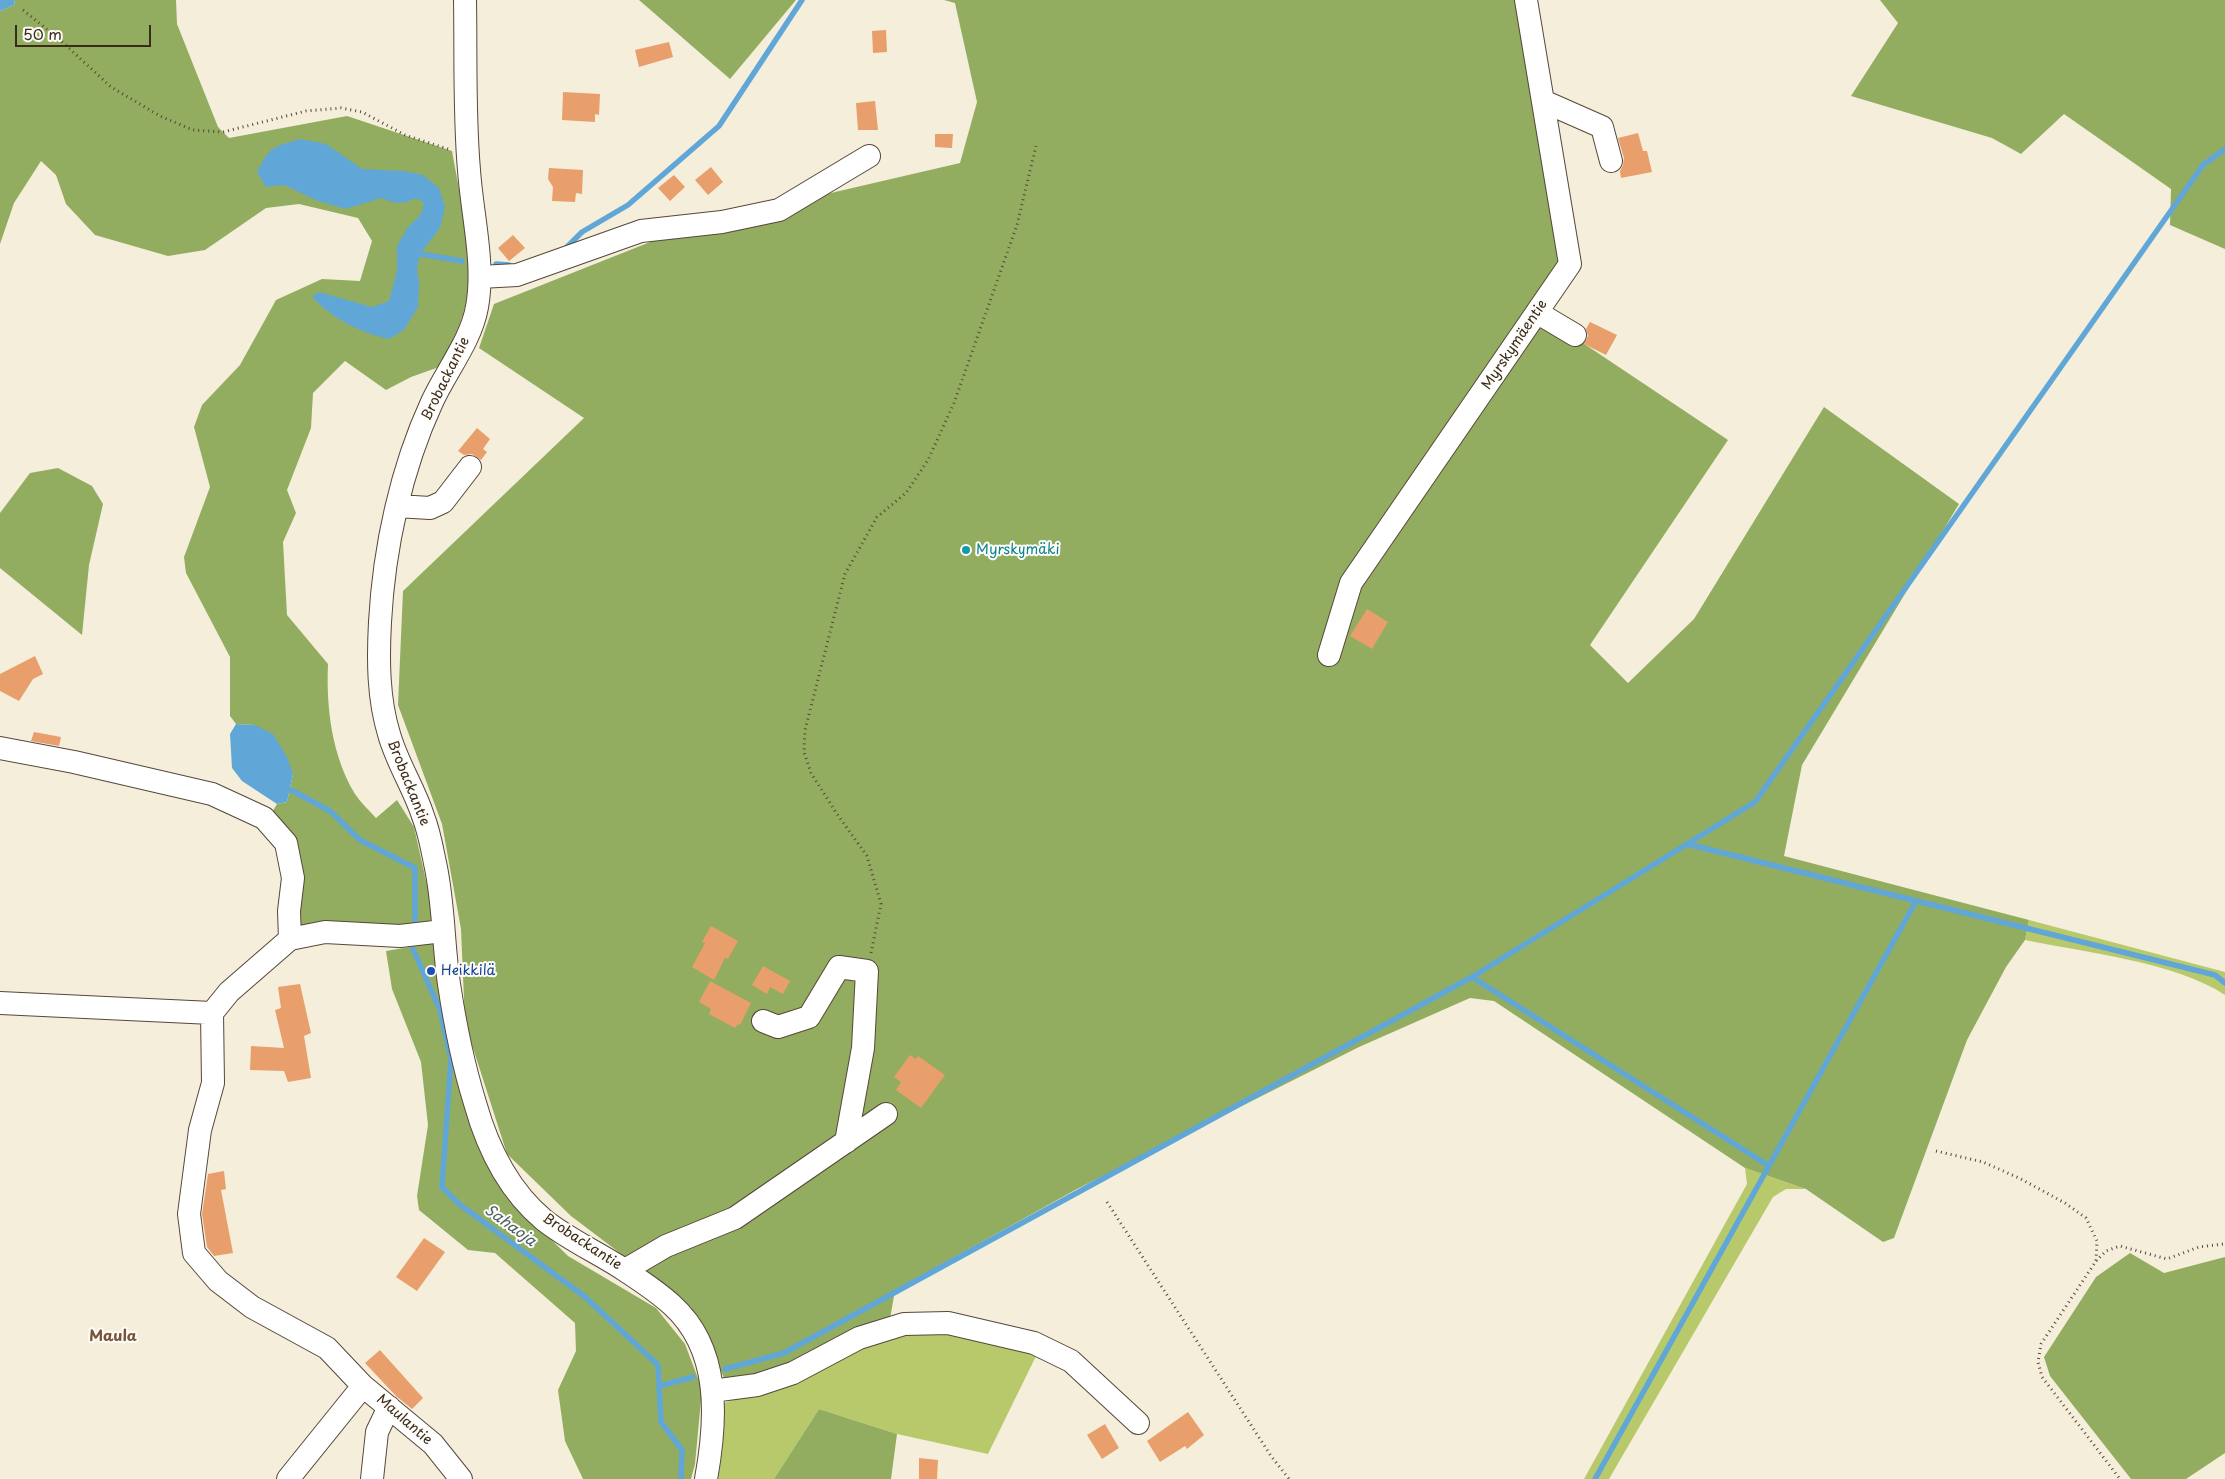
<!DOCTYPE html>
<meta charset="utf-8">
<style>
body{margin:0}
#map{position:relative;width:2225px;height:1479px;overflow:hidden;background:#f4eedb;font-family:"Playpen Sans",sans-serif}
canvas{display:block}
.scale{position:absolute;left:15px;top:25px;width:136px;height:22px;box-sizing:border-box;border:2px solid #3b2a1e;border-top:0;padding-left:6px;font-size:15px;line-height:18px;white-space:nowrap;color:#3b2a1e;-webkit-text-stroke:4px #fdfcf7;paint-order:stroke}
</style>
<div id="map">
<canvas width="2225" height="1479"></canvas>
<div class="scale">50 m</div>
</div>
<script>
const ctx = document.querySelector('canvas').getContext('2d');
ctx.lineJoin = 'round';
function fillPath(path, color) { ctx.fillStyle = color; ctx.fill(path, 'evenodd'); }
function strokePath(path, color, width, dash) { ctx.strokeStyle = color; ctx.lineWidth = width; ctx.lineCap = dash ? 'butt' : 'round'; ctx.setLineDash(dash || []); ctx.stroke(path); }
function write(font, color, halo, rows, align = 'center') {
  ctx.font = font + ' "Playpen Sans",sans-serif'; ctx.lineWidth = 4; ctx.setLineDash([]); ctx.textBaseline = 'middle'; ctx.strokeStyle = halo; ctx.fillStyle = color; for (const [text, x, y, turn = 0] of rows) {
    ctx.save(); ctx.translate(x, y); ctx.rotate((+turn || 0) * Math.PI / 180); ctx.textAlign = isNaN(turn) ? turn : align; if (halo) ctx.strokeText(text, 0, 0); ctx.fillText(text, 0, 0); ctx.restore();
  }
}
const green = new Path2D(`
 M2029,920L2225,972V995C2176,962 2083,952 2025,940Z
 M1745,1168L1806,1189H1786L1773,1197L1609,1479H1584L1747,1184Z
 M951,1330L1038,1352L988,1454L897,1434L819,1409L774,1479H718L722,1449L724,1403L790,1381L870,1341L909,1333Z`);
const forest = new Path2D(`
 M15,0H176L177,24L218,127L229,138L347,116L452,151C460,197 473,249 467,296C464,321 450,345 439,367L411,377L386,390L345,361L313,393L311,428L287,490L296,513L283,542L287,615L328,664C326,708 332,756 355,794C361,803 369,810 376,818L397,800L414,827L436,925L297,929L269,817L277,804L287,802L293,774L255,725L236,724L230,716V657L186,573L184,557L210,487L194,427L202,405L240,365L276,300L322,279L360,281L372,241L358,218L299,204L266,208L205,250L168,256L95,235L66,204L56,175L41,161L14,203L0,244V11L14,5Z
 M639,0H796L730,79Z
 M944,0H1526L1570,264L1538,313L1728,440L1590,645L1628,683L1694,619L1824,407L1959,504L1802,765L1784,856L2029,920L2025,940L2006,967L1967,1040L1894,1238L1883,1242L1806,1189L1745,1168L1494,1001L1470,998L1359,1047L1077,1189L895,1290L890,1319L775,1371L725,1380L691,1307L571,1216L507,1154L465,1023L461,929L442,824L398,705L403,591L584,418L479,348L494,304L693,225L960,163L977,102L955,3Z
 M1880,0H2225V249L2170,225L2171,189L2064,114L2021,154L1992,138L1851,96L1898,23Z
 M58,468L92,486L103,504L89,565L82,635L0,568V513L30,473Z
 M433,943L457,1078L471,1128L507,1196L568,1256L656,1308L685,1344L702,1389L695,1464L691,1479H583L565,1441L558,1390L576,1351L575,1323L495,1253L468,1250L419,1210L417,1196L428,1125L421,1062L392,989L386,951Z
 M2130,1253L2164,1273L2225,1257V1453L2186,1479H2131L2050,1376L2044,1357L2096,1277Z
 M819,1409L897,1434L891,1479H774Z`);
const water = new Path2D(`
 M0,0H15L14,5L0,11Z
 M300,139L326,144L362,169L405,171L423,175L439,188L445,207L440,228L420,254L417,269L419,282L418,307L404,330L389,339C360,333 332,318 312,297L319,292L372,307L389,301L397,271V246L408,227L421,214L424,203L416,198C403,205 394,204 381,198L346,209L318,201L284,185L266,187L257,172C270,146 273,147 300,139Z
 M236,724L255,725L273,734L287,757L293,774L287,802L277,804L242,781L232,768L230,734Z`);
const stream = new Path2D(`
 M564,250L582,232L628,205L719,126L802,0
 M414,253L462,261
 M496,264L509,265
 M291,790L330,811L360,840L415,868V924
 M1687,844L2215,975L2225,983
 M413,949L440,1010L451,1059L442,1187L459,1204L584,1296L658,1365L661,1422L682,1450L681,1479
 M1472,977L1769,1166
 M725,1369L784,1353L1472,977L1755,802L2203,165L2225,149
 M659,1386L693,1377
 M1595,1479L1916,901`);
const building = new Path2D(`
 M886,30L887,52L873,53L872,31Z
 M669,42L673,57L639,67L635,50Z
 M563,92L600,94L599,115L595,114V122L562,120Z
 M875,101L878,130H858L856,103Z
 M1638,133L1643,151H1647L1652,172L1621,178L1620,171L1623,165L1624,158L1618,138Z
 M935,134H953L952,148L935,147Z
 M711,167L723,182L708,195L695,180Z
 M549,168L583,170L582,194L576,193L575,202L552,201L553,187L548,179Z
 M674,175L685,187L670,201L658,188Z
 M513,235L525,248L509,261L498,248Z
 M1590,322L1617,335L1606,355L1584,344L1588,336L1586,329Z
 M477,428L490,439L483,449L487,452L481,460L472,454L464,455L458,451Z
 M1367,609L1388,622L1372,649L1350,636Z
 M35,656L43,674L33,679L19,701L0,691V674Z
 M34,732L61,737L59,746L31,741Z
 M711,926L738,941L728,959L725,958L714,980L692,967L705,943L702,942Z
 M763,966L790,981L783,994L770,987L767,994L752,985Z
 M710,981L751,1003L740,1025L738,1024L735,1028L709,1014L711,1009L699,1002Z
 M300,984L311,1033L304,1036L311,1078L288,1082L284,1071L250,1070L251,1046L284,1048L275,1010L281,1008L278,987Z
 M910,1055L916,1059L918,1056L945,1075L921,1108L896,1090L901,1082L894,1077Z
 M224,1171L226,1189L221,1190L233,1253L214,1256L207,1247L202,1214L208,1174Z
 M424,1238L445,1252L417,1291L396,1277Z
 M380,1350L423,1398L412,1409L396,1396L365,1363Z
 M1188,1412L1204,1435L1187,1449L1185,1446L1160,1462L1147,1441Z
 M1105,1424L1119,1448L1102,1459L1087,1435Z
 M919,1458L938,1460L937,1479H919Z`);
const path = new Path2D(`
 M23,10L59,39L111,87L160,116L193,130L223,132L306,111L341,108L362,112L405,135L448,149
 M871,953L881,904L867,856L837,814L811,773L804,752L805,730L845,574L877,517L906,493L928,460L954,403L1017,225L1036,146
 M1936,1151L1983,1162L2019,1178L2065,1203L2086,1218L2097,1241L2096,1261L2041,1344L2038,1362L2042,1377L2120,1479
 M1107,1202L1271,1456L1289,1479
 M2096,1261L2106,1251L2120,1246L2167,1259L2199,1247L2223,1244`);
const minor = new Path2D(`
 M465,0C466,56 464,114 469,170C472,215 485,263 477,307C471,341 446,371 432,402C401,469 384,548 380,622C378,659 378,698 389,734C397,763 414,788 423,816C429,831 432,848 435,863C444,903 443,944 449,984C455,1024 463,1064 475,1103C487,1146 508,1190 544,1220C569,1240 599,1253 626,1271C641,1281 658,1292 672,1305C721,1349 717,1419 706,1479
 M1543,101L1602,127L1611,161
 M480,277L517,275L641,231L722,222L779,210L869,156
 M1538,313L1575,335
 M397,506L430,508L443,502L470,467
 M1329,655L1351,583L1570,264L1526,0
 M0,748L74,762L212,794L264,818L286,843L293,878L289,911L290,939
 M443,931L400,936L325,932L290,939L229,992L212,1013L213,1083L200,1130L189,1214L194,1253L218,1281L252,1307L327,1348L363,1386L433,1444L461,1479
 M0,1003L212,1013
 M763,1021L778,1027L809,1017L839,967L867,971L863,1048L846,1142
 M625,1270L666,1246L735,1218L886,1114
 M712,1391L757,1385L793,1373L859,1338L904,1324L948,1323L1034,1343L1071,1361L1138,1423
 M288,1479L363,1386
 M372,1479L377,1432L389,1407`);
const markers = [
 [966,550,5,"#0f9aa8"],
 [431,971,5,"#1a4fb4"]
];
const streetNames = [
 ["Myrskymäentie",1515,345,-56],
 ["Brobackantie",446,379,-64],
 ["Brobackantie",408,783,68],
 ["Brobackantie",582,1242,33],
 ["Maulantie",404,1420,41]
];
const cultureNames = [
 ["Myrskymäki",976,550]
];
const transitNames = [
 ["Heikkilä",441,971]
];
const waterNames = [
 ["Sahaoja",510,1226,36]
];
const neighbourhoodNames = [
 ["Maula",113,1337]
];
fillPath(green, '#b8c96c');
fillPath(forest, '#92ad60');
fillPath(water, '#60a7d7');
strokePath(stream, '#60a7d7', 5.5);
fillPath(building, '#e89f6c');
strokePath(minor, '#57473a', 24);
strokePath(path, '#57473a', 3, [1, 4]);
strokePath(minor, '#fff', 22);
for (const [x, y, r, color] of markers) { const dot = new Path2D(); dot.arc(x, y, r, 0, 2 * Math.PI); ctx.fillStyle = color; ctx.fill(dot); strokePath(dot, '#fdfcf7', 2); }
write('14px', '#3b2a1e', '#fdfcf7', streetNames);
write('14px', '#0d838f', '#fdfcf7', cultureNames, 'left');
write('14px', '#164399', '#fdfcf7', transitNames, 'left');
write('italic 15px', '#4a5c68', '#fdfcf7', waterNames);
write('bold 15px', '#785339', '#fdfcf7', neighbourhoodNames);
</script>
